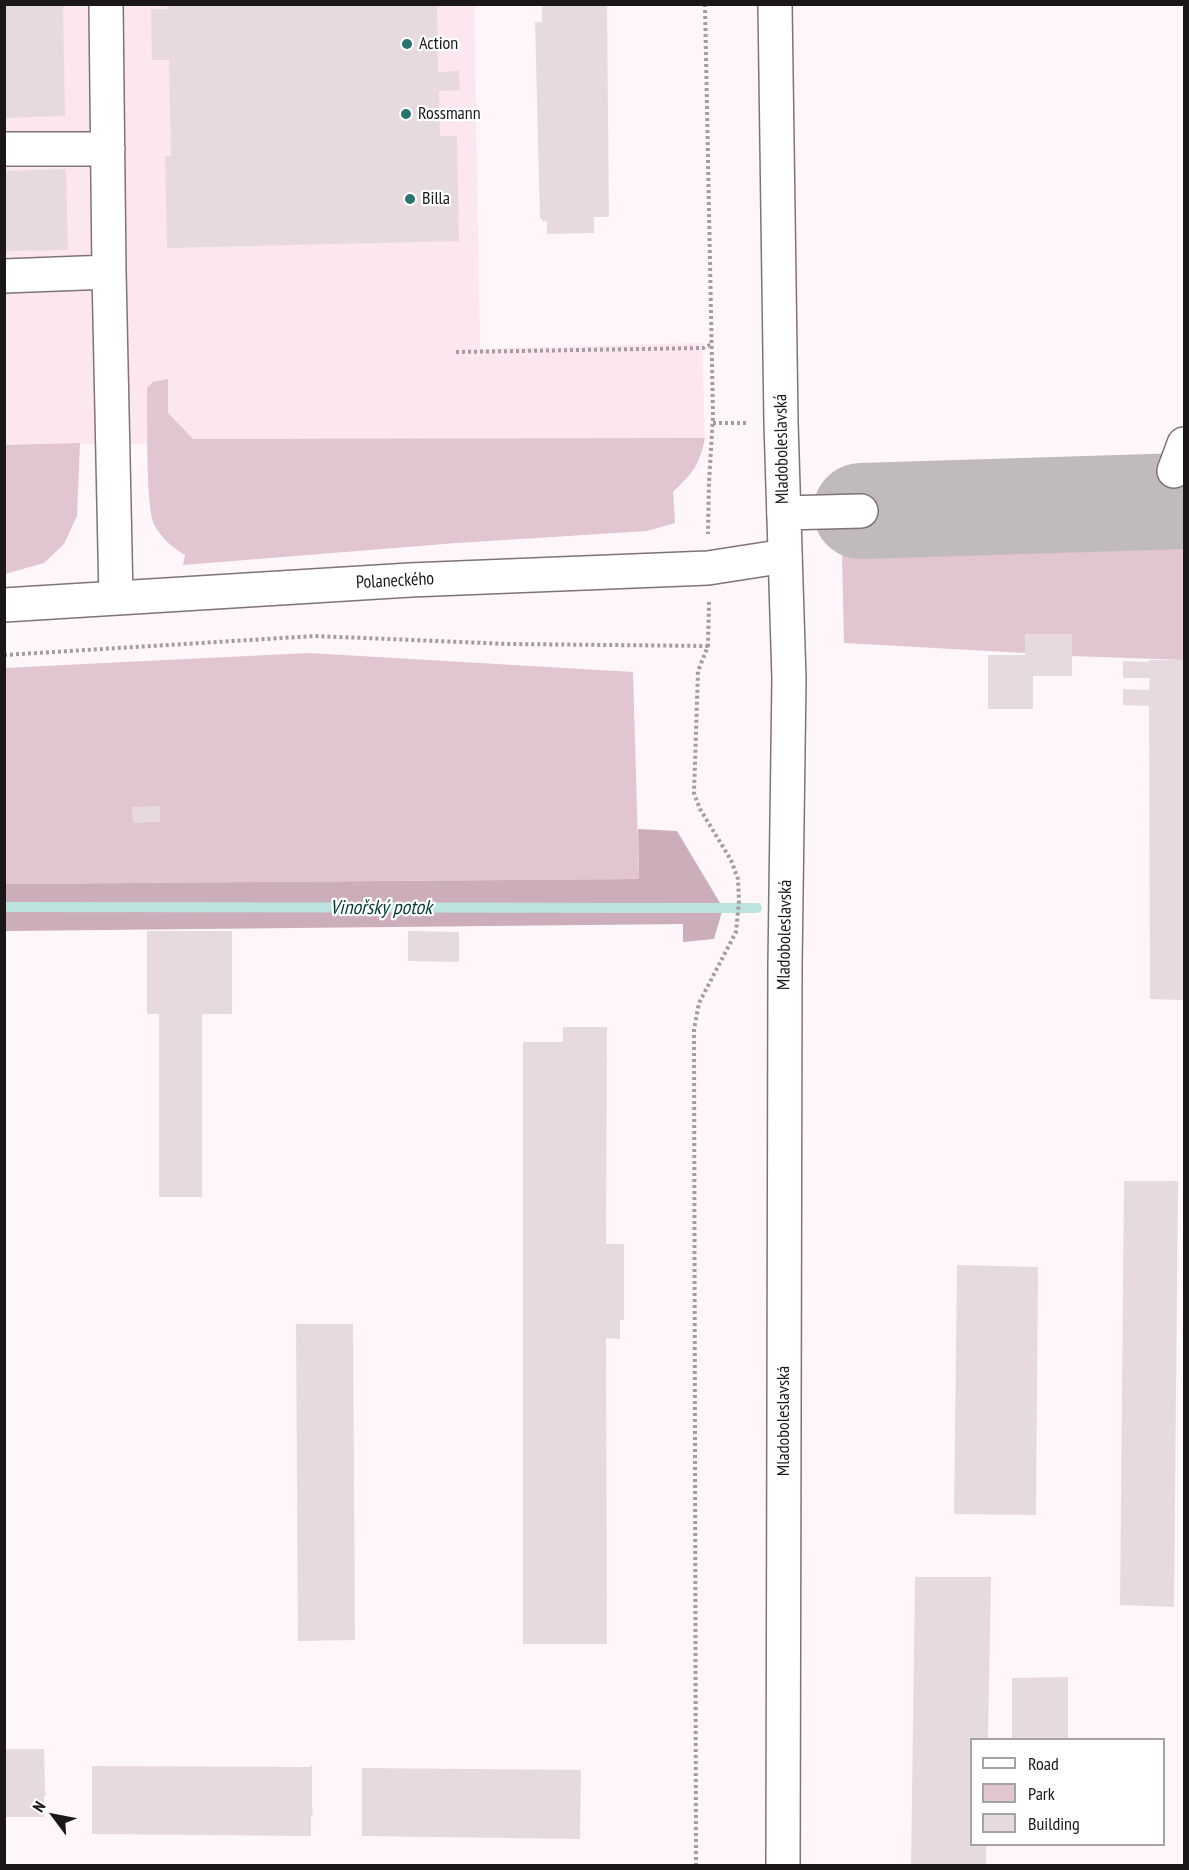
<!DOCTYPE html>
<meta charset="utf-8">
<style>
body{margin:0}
#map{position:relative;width:1189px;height:1870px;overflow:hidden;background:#fef6f9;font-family:"PT Sans Narrow",sans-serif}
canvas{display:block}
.frame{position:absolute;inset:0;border:6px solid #1b1719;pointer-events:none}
.legend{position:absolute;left:970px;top:1738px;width:195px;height:108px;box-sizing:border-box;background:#fff;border:2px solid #a4a2a3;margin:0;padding:8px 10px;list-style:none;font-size:18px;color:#1b1719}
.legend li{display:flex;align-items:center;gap:12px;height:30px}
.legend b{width:30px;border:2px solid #a4a2a3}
.north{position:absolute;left:24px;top:1786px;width:60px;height:60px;-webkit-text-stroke:4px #fff;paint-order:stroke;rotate:302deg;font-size:16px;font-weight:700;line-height:24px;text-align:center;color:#1b1719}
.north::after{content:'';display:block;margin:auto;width:21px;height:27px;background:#1b1719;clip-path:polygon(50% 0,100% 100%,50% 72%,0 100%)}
</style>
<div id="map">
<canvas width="1189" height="1870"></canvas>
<div class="frame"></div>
<ul class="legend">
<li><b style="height:8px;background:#fff"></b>Road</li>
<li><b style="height:16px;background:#e1c5d1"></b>Park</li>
<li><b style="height:16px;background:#e7dadf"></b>Building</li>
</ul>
<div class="north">N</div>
</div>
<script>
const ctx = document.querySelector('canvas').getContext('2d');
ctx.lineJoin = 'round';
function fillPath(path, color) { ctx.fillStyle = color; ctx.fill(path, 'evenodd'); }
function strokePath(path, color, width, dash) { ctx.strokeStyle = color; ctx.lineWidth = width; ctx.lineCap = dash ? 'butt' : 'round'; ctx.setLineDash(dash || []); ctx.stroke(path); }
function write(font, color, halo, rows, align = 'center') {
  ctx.font = font + ' "PT Sans Narrow",sans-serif'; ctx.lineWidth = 4.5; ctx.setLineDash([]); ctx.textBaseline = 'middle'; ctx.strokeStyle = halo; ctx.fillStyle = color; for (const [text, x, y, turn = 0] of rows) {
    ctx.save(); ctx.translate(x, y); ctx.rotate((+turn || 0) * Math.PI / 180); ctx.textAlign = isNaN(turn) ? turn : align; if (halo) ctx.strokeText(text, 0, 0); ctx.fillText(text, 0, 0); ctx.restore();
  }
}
const built = new Path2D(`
 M4,5H474L480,349L702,343L705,438L5,445Z`);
const green = new Path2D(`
 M168,379V413L193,439L705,438C699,467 693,472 673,492L675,523L647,531L457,543L183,565L185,555C172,547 163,540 155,526C145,509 148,414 147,388L153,382Z
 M80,443L77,516L64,544L44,563L5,574V445Z
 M1184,534V660L1072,656V634H1025V653L844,643L842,553L862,551V543Z
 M309,653L633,672L639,879L5,884L4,668Z`);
const forest = new Path2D(`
 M638,829L677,831L723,908L714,939L683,942V924L5,931V884L639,879Z`);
const stream = new Path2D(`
 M4,907L757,908`);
const taxiway = new Path2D(`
 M861,511L1184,501`);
const building = new Path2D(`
 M4,4H63L65,116L4,118Z
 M167,4H437L438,72L459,71L460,90L439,91L440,136H457L459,241L167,248L165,156H171L169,60H152L151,9H167Z
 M542,4H607L609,217H594V233L547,234V221H542V218L540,219L535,22H542Z
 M66,169L68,250L4,251V171Z
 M1025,634H1072V676H1033V709H988V655H1025Z
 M1149,660H1184V1000L1150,999L1149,706L1123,705V689L1149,690L1150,678H1123V661L1149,662Z
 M160,806V822L133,823L132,807Z
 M147,931H232V1014H202V1197H159V1014H147Z
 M408,931L459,932V962L408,961Z
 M563,1027H607L606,1244H624V1320H620V1339L606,1338L607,1644H523V1042H563Z
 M1124,1181H1178L1174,1607L1120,1605Z
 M957,1265L1038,1267L1036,1515L954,1514Z
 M296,1324H353L355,1640L298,1641Z
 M915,1577H991L988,1740H972V1844H986V1866H911Z
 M1068,1677V1740H1012V1678Z
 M4,1749H44L45,1789L46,1796H44V1817H4Z
 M312,1764V1808L313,1815H311V1836L92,1834V1766L310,1767Z
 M362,1768L581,1770L580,1839L362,1836Z`);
const path = new Path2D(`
 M705,4L713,416L709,482L708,534
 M456,352L703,348L712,344
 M713,423H748
 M4,655L315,636L509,644L708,646
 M696,1866L694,1029L699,1003L736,932L739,901L738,879L731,860L700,809L694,793L698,671L708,646L709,602`);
const minor = new Path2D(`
 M106,4L109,272L116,598
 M4,149H108
 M4,276L109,272
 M1174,471L1184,444
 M784,513L861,511
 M4,605L410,580L708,568L785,556`);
const major = new Path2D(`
 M775,4L781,423L789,679L785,965L783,1866`);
const markers = [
 [407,44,6,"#2a736f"],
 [406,114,6,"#2a736f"],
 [410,199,6,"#2a736f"]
];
const poiNames = [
 ["Action",419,44],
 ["Rossmann",418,114],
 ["Billa",422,199]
];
const streetNames = [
 ["Mladoboleslavská",782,449,-91],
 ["Polaneckého",395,581,-3],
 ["Mladoboleslavská",785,935,-89],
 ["Mladoboleslavská",784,1421,-90]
];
const waterNames = [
 ["Vinořský potok",381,908]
];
fillPath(built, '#fce6ef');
fillPath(green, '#e1c5d1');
fillPath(forest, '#ccadba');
strokePath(stream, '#bce3df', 10);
strokePath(taxiway, '#c1babd', 96);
fillPath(building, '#e7dadf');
strokePath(minor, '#7f7378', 36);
strokePath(major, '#7f7378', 36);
strokePath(path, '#a49da0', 4, [3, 3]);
strokePath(minor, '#fff', 33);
strokePath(major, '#fff', 33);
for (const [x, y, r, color] of markers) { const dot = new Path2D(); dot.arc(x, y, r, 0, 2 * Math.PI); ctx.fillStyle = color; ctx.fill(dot); strokePath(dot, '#fff', 2); }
write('18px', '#1b1719', '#fff', poiNames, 'left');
write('18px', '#1b1719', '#fff', streetNames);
write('italic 20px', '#003c39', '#fff', waterNames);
</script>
